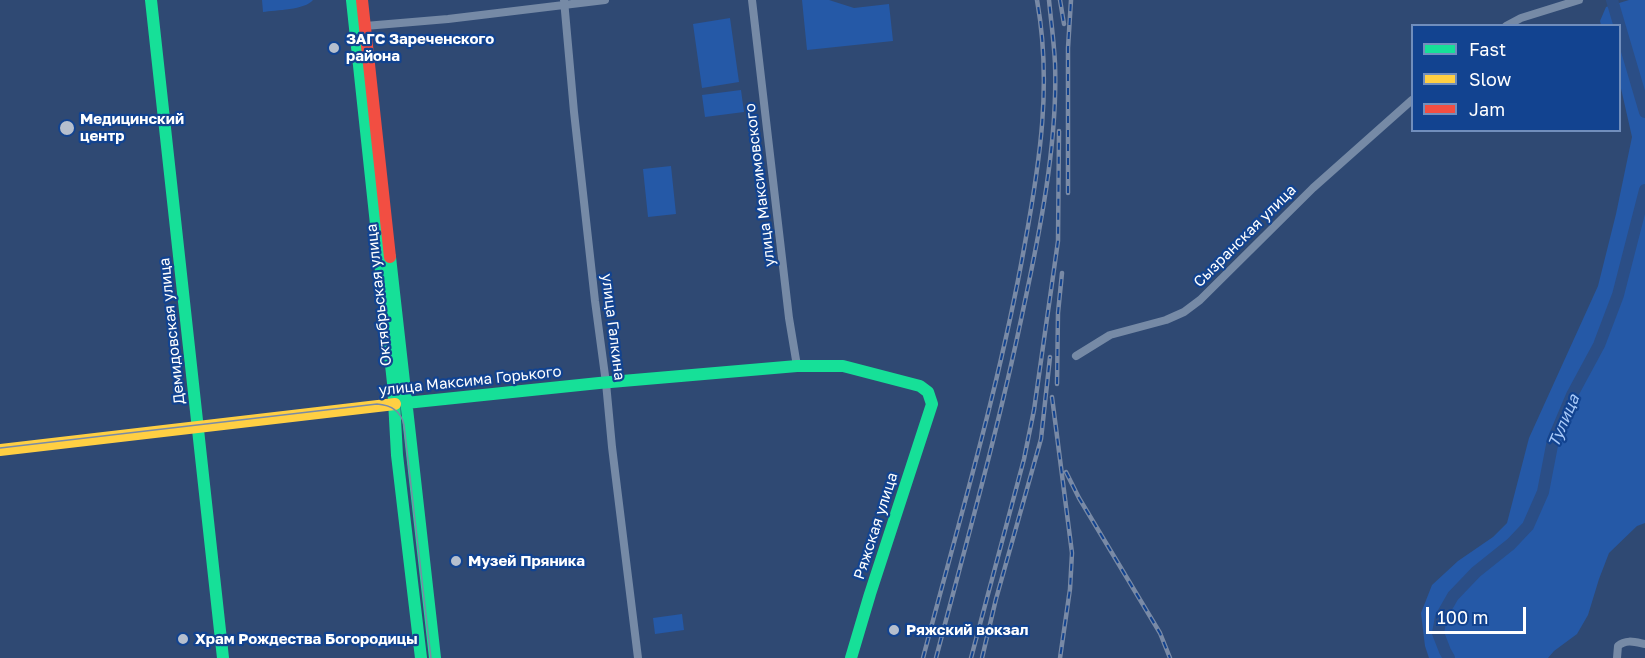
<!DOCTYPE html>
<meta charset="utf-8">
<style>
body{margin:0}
#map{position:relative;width:1645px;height:658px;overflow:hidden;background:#2f4973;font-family:"Golos Text",sans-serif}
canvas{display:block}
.legend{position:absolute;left:1411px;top:24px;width:210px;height:108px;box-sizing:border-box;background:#124390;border:2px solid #718ebc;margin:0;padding:8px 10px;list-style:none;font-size:18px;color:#fff}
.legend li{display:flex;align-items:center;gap:12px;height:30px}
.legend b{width:30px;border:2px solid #718ebc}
.scale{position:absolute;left:1426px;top:607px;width:100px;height:27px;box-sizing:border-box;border:3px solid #fff;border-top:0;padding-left:8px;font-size:18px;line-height:21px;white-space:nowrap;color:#fff;-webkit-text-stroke:4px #124390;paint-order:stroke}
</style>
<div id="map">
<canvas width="1645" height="658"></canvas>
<ul class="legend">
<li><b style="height:8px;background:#16e098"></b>Fast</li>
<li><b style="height:8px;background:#ffcf43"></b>Slow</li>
<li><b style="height:8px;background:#f24e42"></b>Jam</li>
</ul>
<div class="scale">100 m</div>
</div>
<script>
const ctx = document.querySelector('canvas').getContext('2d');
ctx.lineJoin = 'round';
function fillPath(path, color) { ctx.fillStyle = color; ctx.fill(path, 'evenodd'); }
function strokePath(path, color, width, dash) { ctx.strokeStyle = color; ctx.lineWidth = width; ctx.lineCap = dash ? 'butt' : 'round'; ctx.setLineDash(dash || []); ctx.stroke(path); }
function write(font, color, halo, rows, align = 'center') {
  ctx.font = font + ' "Golos Text",sans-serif'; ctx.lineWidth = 4.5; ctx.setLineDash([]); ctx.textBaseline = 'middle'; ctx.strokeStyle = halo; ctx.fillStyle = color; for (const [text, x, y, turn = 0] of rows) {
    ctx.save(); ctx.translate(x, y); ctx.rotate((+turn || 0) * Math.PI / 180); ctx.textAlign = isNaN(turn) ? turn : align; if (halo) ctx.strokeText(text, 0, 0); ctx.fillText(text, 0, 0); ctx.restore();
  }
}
const green = new Path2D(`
 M262,0H313C305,10 276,10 263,12Z
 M802,0H829L854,8L889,4L893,41L807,50Z
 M1629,0H1645V523L1637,526L1609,553L1599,579L1588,615L1577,634L1554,651L1548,658H1429L1425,646L1421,613L1432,585L1458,561L1493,537L1507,523L1529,438L1598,286L1616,214L1632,137L1620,84V26L1601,25L1600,21L1606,7Z
 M730,18L739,82L702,88L693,24Z
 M741,90L744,112L705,117L702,95Z
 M671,166L676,214L648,217L643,169Z
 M682,614L684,630L655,634L653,618Z`);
const river = new Path2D(`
 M1612,0L1645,112
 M1449,658L1445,651L1438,633L1441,617L1453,596L1476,572L1511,544L1528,526L1543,492L1553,440L1572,395L1599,345L1618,295L1645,190`);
const street = new Path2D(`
 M564,0L574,112L595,301L606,383L612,447L638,658
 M752,0L789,318L797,366
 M365,26L448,19L605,0
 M1506,26L1521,18L1579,0
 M1076,356L1110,335L1166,320L1184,312L1200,300L1313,188L1412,100
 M1617,658L1618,646C1626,639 1635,642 1645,644`);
const fast = new Path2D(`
 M151,0L223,658
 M352,0L393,383L397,455L421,658
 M390,257L435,658
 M406,403L599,383L797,366H843L920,386L928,392L932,404L870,594L851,658`);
const slow = new Path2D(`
 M0,450L395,404`);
const jam = new Path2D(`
 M362,0L390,257`);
const tram = new Path2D(`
 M0,448L377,404C391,405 401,411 404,425L431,658`);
const rail = new Path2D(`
 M1060,0L1064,24
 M1068,193V48L1071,0
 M1057,384L1058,313L1062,273
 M1052,397L1072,553L1070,589L1060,658
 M1066,472L1079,498L1160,633L1170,658
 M923,658C959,521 1000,384 1025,243C1040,161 1052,83 1037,0
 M936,658C966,544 998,430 1022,315C1039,236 1058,144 1055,63C1054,42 1051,21 1049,0
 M971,658L1024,459L1034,410L1058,241L1059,131
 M982,658L996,599L1041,439L1050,357`);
const markers = [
 [334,48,6,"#b6bfce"],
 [67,128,8,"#b6bfce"],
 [456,561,6,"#b6bfce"],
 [894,630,6,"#b6bfce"],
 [183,639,6,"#b6bfce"]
];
const poiNames = [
 ["ЗАГС Зареченского",346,39],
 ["района",346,56],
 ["Медицинский",80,119],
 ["центр",80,136],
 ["Музей Пряника",468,561],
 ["Ряжский вокзал",906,630],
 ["Храм Рождества Богородицы",195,639]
];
const streetNames = [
 ["улица Максимовского",760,185,-97],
 ["Сызранская улица",1245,236,-45],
 ["Октябрьская улица",379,295,-96],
 ["улица Галкина",613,327,83],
 ["Демидовская улица",172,331,-96],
 ["улица Максима Горького",470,381,-6],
 ["Ряжская улица",876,526,-72]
];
const waterNames = [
 ["Тулица",1564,421,-67]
];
fillPath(green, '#2559a7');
strokePath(river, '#2b4e86', 12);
strokePath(street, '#768aa6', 8);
strokePath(fast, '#16e098', 12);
strokePath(slow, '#ffcf43', 12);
strokePath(jam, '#f24e42', 12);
strokePath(tram, '#798aa6', 1.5);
strokePath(rail, '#798aa6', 4.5);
strokePath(rail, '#124390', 2, [7]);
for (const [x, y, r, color] of markers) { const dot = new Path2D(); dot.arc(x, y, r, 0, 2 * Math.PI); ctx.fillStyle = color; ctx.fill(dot); strokePath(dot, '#124390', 2); }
write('bold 15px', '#fff', '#124390', poiNames, 'left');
write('15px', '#fff', '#124390', streetNames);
write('italic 16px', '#a9caf9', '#124390', waterNames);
</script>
